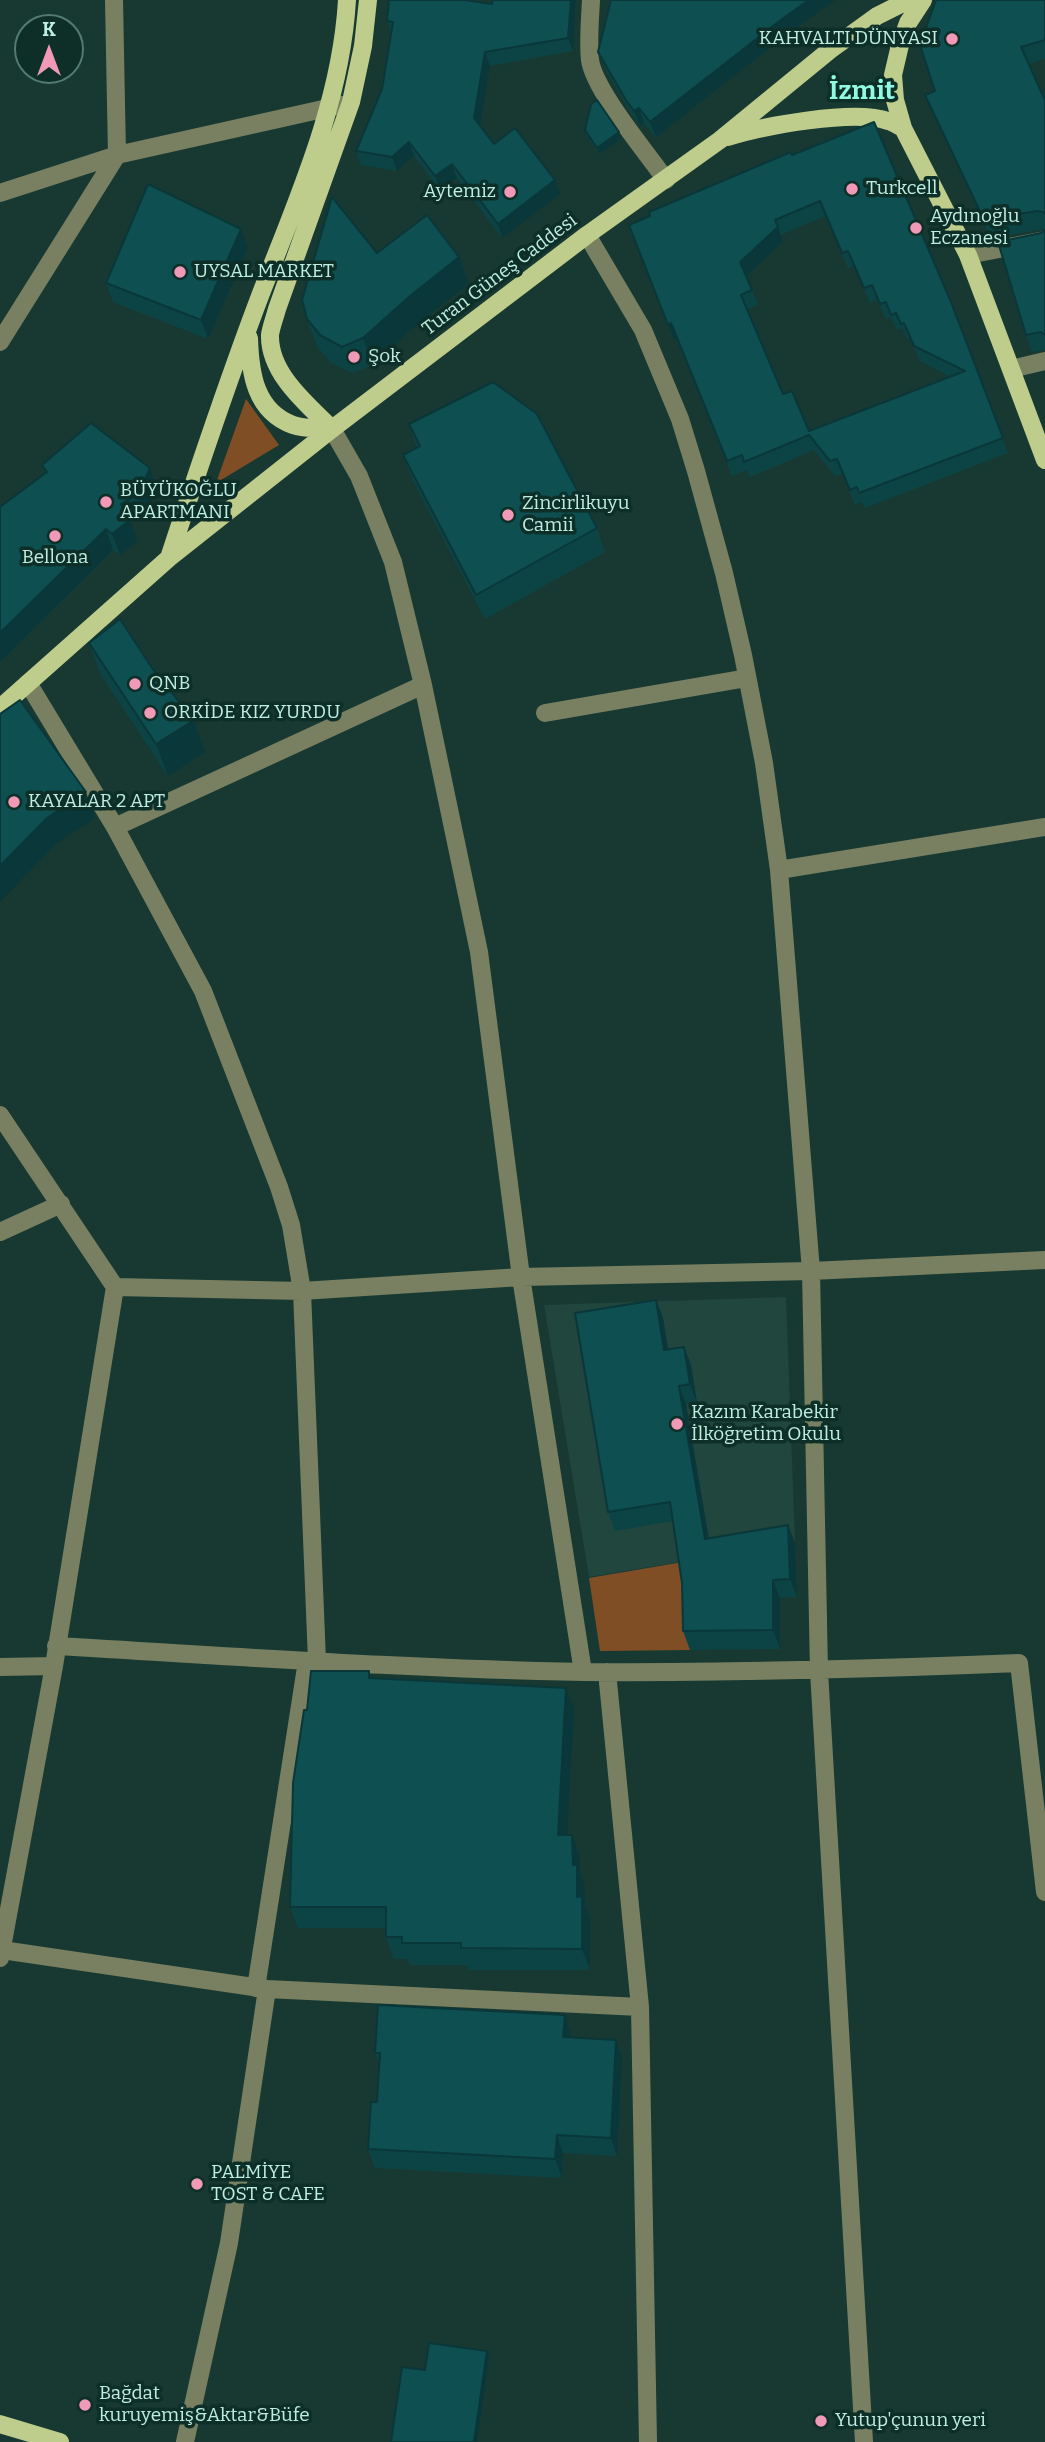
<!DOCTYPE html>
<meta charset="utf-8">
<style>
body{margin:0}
#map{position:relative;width:1045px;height:2442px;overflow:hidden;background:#183932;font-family:Bitter,serif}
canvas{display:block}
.north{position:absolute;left:14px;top:14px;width:70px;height:70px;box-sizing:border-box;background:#0d2f28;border:2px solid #547b72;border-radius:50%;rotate:0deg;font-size:19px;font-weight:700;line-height:28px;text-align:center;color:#beede1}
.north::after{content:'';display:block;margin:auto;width:24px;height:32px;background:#f09ab7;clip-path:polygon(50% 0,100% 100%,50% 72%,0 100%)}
</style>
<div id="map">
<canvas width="1045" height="2442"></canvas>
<div class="north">K</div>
</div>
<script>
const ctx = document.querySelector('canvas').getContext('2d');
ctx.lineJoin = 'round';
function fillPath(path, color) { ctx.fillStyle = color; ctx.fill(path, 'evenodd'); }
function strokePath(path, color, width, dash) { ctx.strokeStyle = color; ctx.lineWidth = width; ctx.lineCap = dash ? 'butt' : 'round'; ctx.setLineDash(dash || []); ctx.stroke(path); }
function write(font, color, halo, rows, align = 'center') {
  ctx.font = font + ' Bitter,serif'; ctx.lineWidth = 7; ctx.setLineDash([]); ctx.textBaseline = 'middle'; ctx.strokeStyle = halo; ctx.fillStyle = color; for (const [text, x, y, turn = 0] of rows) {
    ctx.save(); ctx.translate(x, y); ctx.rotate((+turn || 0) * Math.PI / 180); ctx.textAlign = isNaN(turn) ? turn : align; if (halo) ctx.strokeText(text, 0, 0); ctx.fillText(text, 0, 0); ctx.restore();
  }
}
const built = new Path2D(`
 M786,1297L795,1543L589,1577L544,1305Z`);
const green = new Path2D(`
 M246,399L279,445L216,483Z
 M683,1562L690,1650L600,1651L589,1578Z`);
const minor = new Path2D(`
 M591,0C590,20 588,41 590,60C594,90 647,153 666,180
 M0,193L117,155L341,105
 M587,235L643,330L680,419L696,471L724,573L743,655L764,763L779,870L811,1271L819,1671L864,2442
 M968,255L1045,240
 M0,342L117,155L114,0
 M1011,369L1045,361
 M332,429L359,476L393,562L423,685L479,952L521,1277L583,1672
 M28,683L115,827L203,991L279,1187L291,1225L302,1291L317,1661
 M545,713L747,678
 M115,827L423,685
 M779,870L1045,827
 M0,1115L115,1287L54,1666L0,1958
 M0,1232L61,1204
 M115,1287L302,1291L521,1277L811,1271L1045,1260
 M56,1646C232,1656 409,1669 585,1672C730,1673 874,1669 1019,1663L1045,1892
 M0,1667L54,1666
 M607,1672L640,2007L648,2442
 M2,1950L267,1989L640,2007
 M256,1988L307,1661
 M185,2442L229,2243L267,1989`);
const major = new Path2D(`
 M923,0L908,23L900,45L893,75L895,100L903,128L968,255L1045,460
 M728,137C763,126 854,109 888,121C893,122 898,126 903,128
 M249,338C250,373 255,411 293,425C304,429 320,428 332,429
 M332,429C308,405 269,374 270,335C271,327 275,317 277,309L351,102L363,46L368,0
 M169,558C198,470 227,383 260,296C297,200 341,104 347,0
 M0,708L169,558L332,429L587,235L720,140L830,50L877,16L909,0
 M0,2424L60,2442`);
const wall = new Path2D(`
 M576,0L573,51L490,66L480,126L494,144L560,194L502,238L457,178L440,190L414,156L397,171L361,165L356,151L382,89L391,33L387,21L492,4Z
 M1045,0V59L1029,64L1045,100V229L991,238L932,112L925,95L935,91Z
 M788,34L656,137L644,123L640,126L632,115L604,67L598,52Z
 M585,130L621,139L599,154L587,136Z
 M792,155L951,302L1008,453L865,508L862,502L855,505L843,474L835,476L814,450L750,477L747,470L732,476L676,338L674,340L634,240ZM825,216L848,268L854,266L870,303L877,300L886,319L891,317L897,330L902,328L907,339L910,338L920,361L951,377L809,431L783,394L747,309L758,305L746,276L783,242L781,235Z
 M241,229L248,248L208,339L113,302L106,283Z
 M1045,230V350L1032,352L1026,335L1041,233Z
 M377,253L459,257L469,284L420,322L373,365L352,373L330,362L317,346L307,319Z
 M409,424L597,528L605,552L485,619L412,479L403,455L417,448Z
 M42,465L150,468L157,488L146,515L131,523L138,541L120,555L113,550L0,662V507L45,473Z
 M89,643L152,668L194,720L205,752L168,776L101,675Z
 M656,1300L663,1318L668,1349L684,1347L691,1365L697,1403L686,1404L709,1539L795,1543L797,1597L780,1598V1649L690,1650L683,1631L682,1583L673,1521L615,1531L608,1512Z
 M372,1678L574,1709L567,1835L580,1856V1873L585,1886V1905L590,1917V1970H469L467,1965H410L407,1959H394L386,1937V1928H298L290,1907L307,1710Z
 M571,2034V2037L622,2058L617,2156L563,2153L562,2178L375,2168L368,2149L377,2102L379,2064L375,2053Z`);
const shadedWall = new Path2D(`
 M571,0H576L573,51L568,38Z
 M809,0H835L788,34L656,137L650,122L782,19Z
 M485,52L490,66L479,132L474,118Z
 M639,108L644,123L640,126L634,111Z
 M619,132L621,139L599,154L597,148Z
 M409,142L414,156L397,171L392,157Z
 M452,164L457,178L440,190L435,176Z
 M555,180L560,194L502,238L498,224Z
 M778,227L783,242L745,277L740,262Z
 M241,229L248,248L208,339L201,320Z
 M459,257L469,284L420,322L373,365L363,338L410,296Z
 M671,323L676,338L674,340L668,325Z
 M150,468L157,488L146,515L138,494Z
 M130,520L138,541L120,555L112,534Z
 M106,529L113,550L0,662V633Z
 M194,720L205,752L168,776L156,744Z
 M86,792L95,818L56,844L0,902V866L47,818Z
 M656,1300L663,1318L671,1368L664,1350Z
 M684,1347L691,1365L697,1403L690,1384Z
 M679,1386L686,1404L712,1558L705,1539Z
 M788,1525L795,1543L797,1597L790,1579Z
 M773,1580L780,1598V1649L773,1630Z
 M566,1688L574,1709L566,1856L558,1835Z
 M572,1835L580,1856V1873L585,1886V1905L590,1917V1970L582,1949L577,1897L573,1865Z
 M565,2015L571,2034L570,2055L563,2037Z
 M616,2040L622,2058L617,2156L611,2138Z
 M557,2135L563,2153L562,2178L555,2159Z
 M487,2351L489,2358L477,2442H474Z`);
const building = new Path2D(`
 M389,0H465L492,4L493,0H571L568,38L485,52L474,118L494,144L515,128L555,180L498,224L452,164L435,176L409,142L392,157L356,151L382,89L393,22L387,21Z
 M611,0H809L782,19L650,122L639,108L634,111L626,100L598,52Z
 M936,0H1045V40L1021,47L1045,100V214L1043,212L1037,211L984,220L925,95L935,91L920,45Z
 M597,100L619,132L597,148L585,130L591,104Z
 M874,122L951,302L1003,438L859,493L857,487L850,490L837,459L830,461L809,435L744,462L742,455L727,461L671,323L668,325L629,225L650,216L649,212L791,152L792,155ZM820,201L842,253L848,251L864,288L872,285L880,304L886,302L891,315L896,313L901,324L904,323L914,346L965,371L809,431L792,391L783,394L741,295L752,290L740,262L778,227L775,220Z
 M148,184L241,229L201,320L106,283Z
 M332,197L377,253L427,215L459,257L410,296L363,338L342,347L320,335L307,319L302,300Z
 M1045,230V335L1041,332L1026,335L998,242L1041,233Z
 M493,382L537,414L597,528L476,595L403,455L420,446L409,424Z
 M91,423L150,468L138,494L121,504L130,520L112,534L106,529L0,633V507L47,472L42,465Z
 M120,619L152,668L194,720L156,744L89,643Z
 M20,700L86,792L47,818L0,866V714Z
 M656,1300L664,1350L684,1347L690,1384L679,1386L705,1539L788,1525L790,1579L773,1580V1630L683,1631L682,1583L670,1502L608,1512L575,1313Z
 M311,1671H369V1678L566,1688L558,1835H572L573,1865H577V1897L582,1896V1949L461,1948V1943H402V1937H386V1907H290L293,1783L304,1710H307Z
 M378,2005L565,2015L563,2037L616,2040L611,2138L557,2135L555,2159L368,2149L371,2102H377L380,2053H375Z
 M429,2343L487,2351L474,2442H391L402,2367L425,2370Z`);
const markers = [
 [952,39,7,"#f09ab7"],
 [852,189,7,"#f09ab7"],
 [510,192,7,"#f09ab7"],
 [916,228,7,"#f09ab7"],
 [180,272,7,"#f09ab7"],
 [354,357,7,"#f09ab7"],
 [106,502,7,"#f09ab7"],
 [508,515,7,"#f09ab7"],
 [55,536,7,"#f09ab7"],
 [135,684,7,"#f09ab7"],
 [150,713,7,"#f09ab7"],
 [14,802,7,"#f09ab7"],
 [677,1424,7,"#f09ab7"],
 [197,2184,7,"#f09ab7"],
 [85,2405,7,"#f09ab7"],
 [821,2421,7,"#f09ab7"]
];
const poiNames = [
 ["KAHVALTI DÜNYASI",938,39,"right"],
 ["Turkcell",866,189],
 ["Aytemiz",496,192,"right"],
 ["Aydınoğlu",930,217],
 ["Eczanesi",930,239],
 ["UYSAL MARKET",194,272],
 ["Şok",368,357],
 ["BÜYÜKOĞLU",120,491],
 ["APARTMANI",120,513],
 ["Zincirlikuyu",522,504],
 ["Camii",522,526],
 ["Bellona",55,558,"center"],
 ["QNB",149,684],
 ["ORKİDE KIZ YURDU",164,713],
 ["KAYALAR 2 APT",28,802],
 ["Kazım Karabekir",691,1413],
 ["İlköğretim Okulu",691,1435],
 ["PALMİYE",211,2173],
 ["TOST & CAFE",211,2195],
 ["Bağdat",99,2394],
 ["kuruyemiş&Aktar&Büfe",99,2416],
 ["Yutup'çunun yeri",835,2421]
];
const streetNames = [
 ["Turan Güneş Caddesi",500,275,-37]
];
const districtNames = [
 ["İzmit",862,92]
];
fillPath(built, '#21463e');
fillPath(green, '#804e25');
strokePath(minor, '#798061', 18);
strokePath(major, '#bfcd8c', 18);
fillPath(wall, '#0c4446');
fillPath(shadedWall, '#0a3739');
fillPath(building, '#0e4f51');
strokePath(building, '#0a3739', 2);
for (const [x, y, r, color] of markers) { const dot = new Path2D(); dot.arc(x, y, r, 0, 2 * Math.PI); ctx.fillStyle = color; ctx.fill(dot); strokePath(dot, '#0d2f28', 2.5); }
write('19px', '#beede1', '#0d2f28', poiNames, 'left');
write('19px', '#beede1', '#0d2f28', streetNames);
write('bold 26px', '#92f9e1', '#0d2f28', districtNames);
</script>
